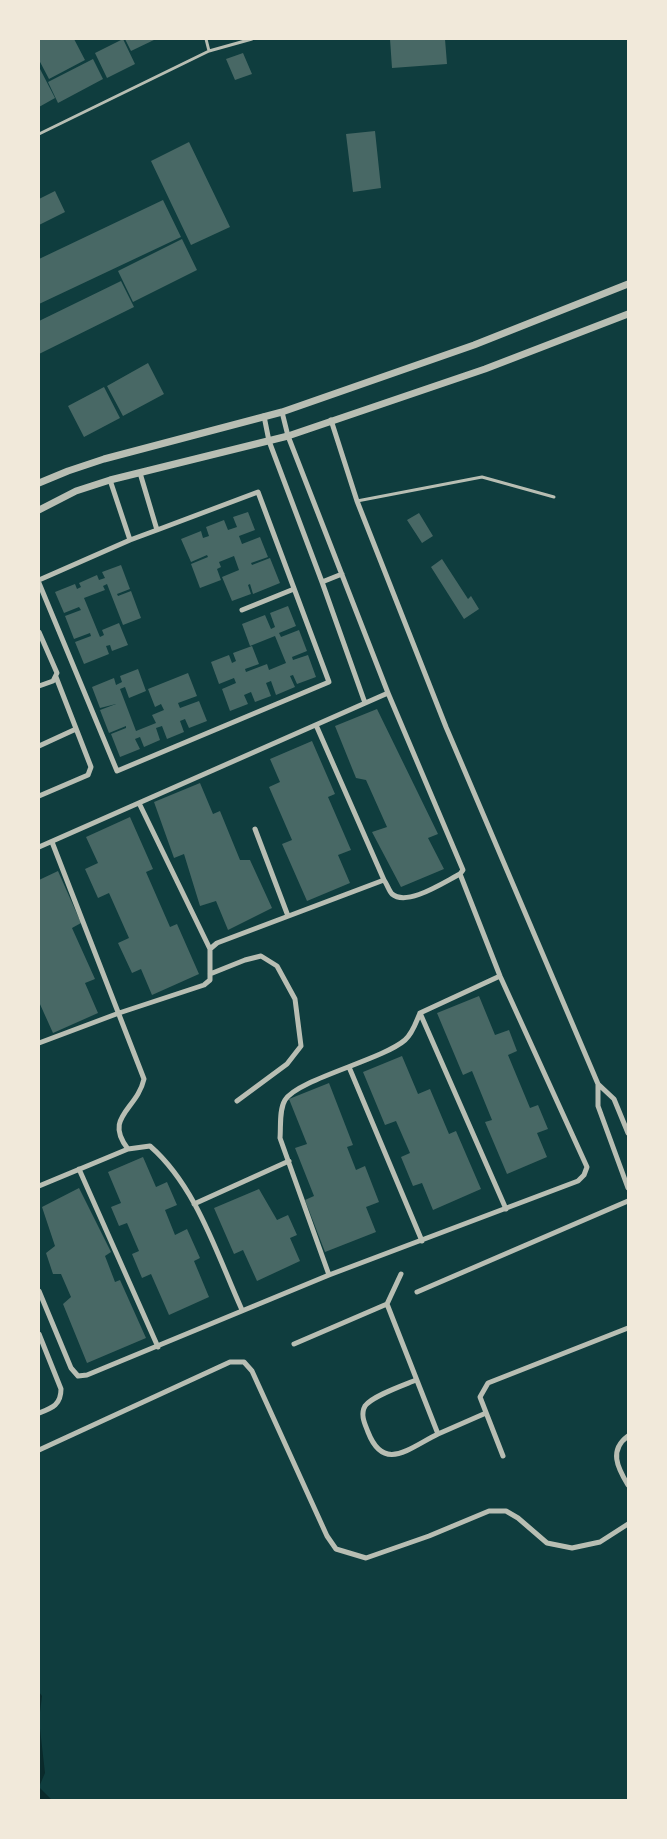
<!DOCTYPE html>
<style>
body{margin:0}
#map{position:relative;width:667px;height:1839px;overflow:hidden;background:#0f3d3e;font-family:"Work Sans",sans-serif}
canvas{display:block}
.frame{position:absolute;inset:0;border:40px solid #f1e9da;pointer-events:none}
</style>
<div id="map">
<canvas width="667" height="1839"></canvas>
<div class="frame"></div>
</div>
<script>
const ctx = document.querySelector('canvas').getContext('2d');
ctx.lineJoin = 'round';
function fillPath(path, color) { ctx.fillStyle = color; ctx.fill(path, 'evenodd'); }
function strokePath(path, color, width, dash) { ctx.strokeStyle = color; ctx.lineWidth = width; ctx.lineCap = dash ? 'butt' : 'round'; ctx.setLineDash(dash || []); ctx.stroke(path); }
const water = new Path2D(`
 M39,1692L42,1696L39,1720L45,1773L39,1787L52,1800H39Z`);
const building = new Path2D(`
 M39,39H74L85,60L49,79L39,60Z
 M123,39L135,64L107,78L95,53Z
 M125,39H156L131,51Z
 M390,39H445L447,64L392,68Z
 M243,53L252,74L235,80L226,59Z
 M93,59L103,79L58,103L48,82Z
 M39,67L55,98L39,107Z
 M375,131L381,188L353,192L346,134Z
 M189,142L230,227L191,245L151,161Z
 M55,191L65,212L39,225V199Z
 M163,200L181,237L39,304V259Z
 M182,239L197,270L133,302L118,271Z
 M121,281L134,307L39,354V321Z
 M148,363L164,394L123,416L107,386Z
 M104,387L120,418L84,437L68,406Z
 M248,512L255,530L239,536L242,544L260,537L268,557L251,563L252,565L270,558L280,583L253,594L250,584L248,585L251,594L232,601L222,577L239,570L234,556L219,562L221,567L217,569L221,580L200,588L191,564L208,557L207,555L191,562L181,539L201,531L203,538L209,536L206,527L224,520L228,530L237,527L233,517Z
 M419,513L433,536L422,543L407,520Z
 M442,559L468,599L471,596L479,609L464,619L431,567Z
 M121,565L130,589L117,594L118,596L131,591L141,618L123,625L107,584L103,586L105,590L84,598L100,637L104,635L102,630L119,623L128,645L112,651L110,645L106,646L109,654L84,664L75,642L91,636L90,633L74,639L65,616L81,610L79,607L64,613L55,592L75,584L77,589L81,587L79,583L97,575L99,580L105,578L102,572Z
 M288,606L296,626L279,633L281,637L299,630L307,651L292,657L293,660L308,655L316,677L297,684L293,675L290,676L295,687L276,695L271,681L266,683L271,696L255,702L251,692L244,695L248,704L230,711L222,689L236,683L234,678L219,684L211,662L229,655L232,663L236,661L233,653L252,646L259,664L245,669L246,672L267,664L269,670L286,663L275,636L250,646L242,624L265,615L271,629L275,627L270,613Z
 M138,669L146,691L129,698L125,687L120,689L136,731L156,723L152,715L164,710L161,704L155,707L148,689L188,673L197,696L178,703L180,708L199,701L207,721L189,728L185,719L180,721L184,732L167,739L162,726L156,728L160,740L144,747L140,737L135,739L140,749L120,757L111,734L126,728V726L109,733L100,710L116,704L100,708L92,687L114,678L116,685L122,682L120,676Z
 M377,709L438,834L428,838L444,869L401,887L372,832L387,827L366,780L356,778L335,726Z
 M312,741L335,794L328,797L351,850L338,855L350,883L307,901L282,844L292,840L269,787L280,782L270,759Z
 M200,783L213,814L220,811L240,860H250L272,908L228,930L216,901L200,906L184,854L174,858L154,802Z
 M130,817L153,869L146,872L170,927L177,924L199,974L152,995L141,969L132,973L118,943L129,938L109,893L98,898L85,869L98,863L86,837Z
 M58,871L81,923L72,928L95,979L85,983L98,1013L53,1033L39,1002V880Z
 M479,996L495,1035L509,1030L517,1051L508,1055L530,1108L538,1105L548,1129L537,1133L547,1157L507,1174L485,1122L492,1120L472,1071L463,1075L437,1013Z
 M402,1056L418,1094L430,1089L449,1134L456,1131L481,1189L433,1210L422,1183L413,1186L401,1157L410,1153L396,1121L385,1125L363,1072Z
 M329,1083L353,1145L347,1147L356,1170L365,1166L379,1202L366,1207L376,1232L325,1252L305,1200L314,1196L295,1148L307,1144L289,1099Z
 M143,1157L156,1187L167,1182L177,1205L165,1210L175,1235L187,1229L200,1258L194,1261L209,1297L169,1315L151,1274L142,1278L132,1254L139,1251L127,1223L119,1226L111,1207L121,1203L108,1172Z
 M79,1188L111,1252L105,1256L115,1282L120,1280L146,1338L87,1363L63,1304L71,1297L61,1274H53L46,1253L55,1246L42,1207Z
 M259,1189L277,1220L288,1215L297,1235L290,1238L300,1261L257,1281L243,1250L234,1254L214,1208Z`);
const service = new Path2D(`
 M209,51L252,39
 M39,134L209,51L206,39
 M357,501L482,477L554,497`);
const minor = new Path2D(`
 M282,412L288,436L388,693
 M264,416L269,441L322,582L365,703
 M331,420L357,501L446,727L598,1084L614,1099L628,1133
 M130,540L157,530
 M39,580L130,540L110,480
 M322,582L342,574
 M39,583L117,771L329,682L258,492L157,530L140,473
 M242,610L294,589
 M39,632L57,673L53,681L39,686
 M316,725L384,880
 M39,746L76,729
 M39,796L88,775L91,767L56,677
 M139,803L210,949
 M255,829L288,916
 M52,842L144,1079C137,1110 103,1117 128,1149L150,1146C197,1187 217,1255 242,1310
 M39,847L388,693L463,870L460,874C444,882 407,907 392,894C389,891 387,884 384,880L217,943L210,949V980L204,985L119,1013L39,1043
 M210,974L245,960L261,956L277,966L295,999L301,1046L287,1064L237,1101
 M420,1013L506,1209
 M349,1067L422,1241
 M598,1084V1106L628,1188
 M79,1169L158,1347
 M39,1186L128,1149
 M194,1204L289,1161
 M329,1275L280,1138C281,1126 279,1110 285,1100C298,1079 382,1060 405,1040C413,1033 416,1022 420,1013L500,976
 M39,1291L71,1368L78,1376L87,1375L329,1275L578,1181L584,1175L587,1167L500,976L460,874
 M417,1292L628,1201
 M387,1304L438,1434L486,1413
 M39,1334L61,1389C61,1405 52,1408 39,1413
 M294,1344L387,1304L401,1274
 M416,1380C404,1385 372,1396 365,1406C360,1415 365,1424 368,1432C384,1473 409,1448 438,1434
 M628,1436C609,1450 617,1467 628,1485
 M39,1450L230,1362H244L252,1371L327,1536L336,1549L366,1558L429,1536L489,1511H506L518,1518L547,1543L572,1548L600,1542L628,1524
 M503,1456L480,1397L488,1383L628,1328`);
const tertiary = new Path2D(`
 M39,483L68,471L104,459L282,412L474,345L628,284
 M39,510L76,491L110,480L288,436L485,369L628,314`);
fillPath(water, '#0a2a2b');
fillPath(building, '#486865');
strokePath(service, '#b8beb3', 3);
strokePath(minor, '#b8beb3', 5);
strokePath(tertiary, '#b8beb3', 7);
</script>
